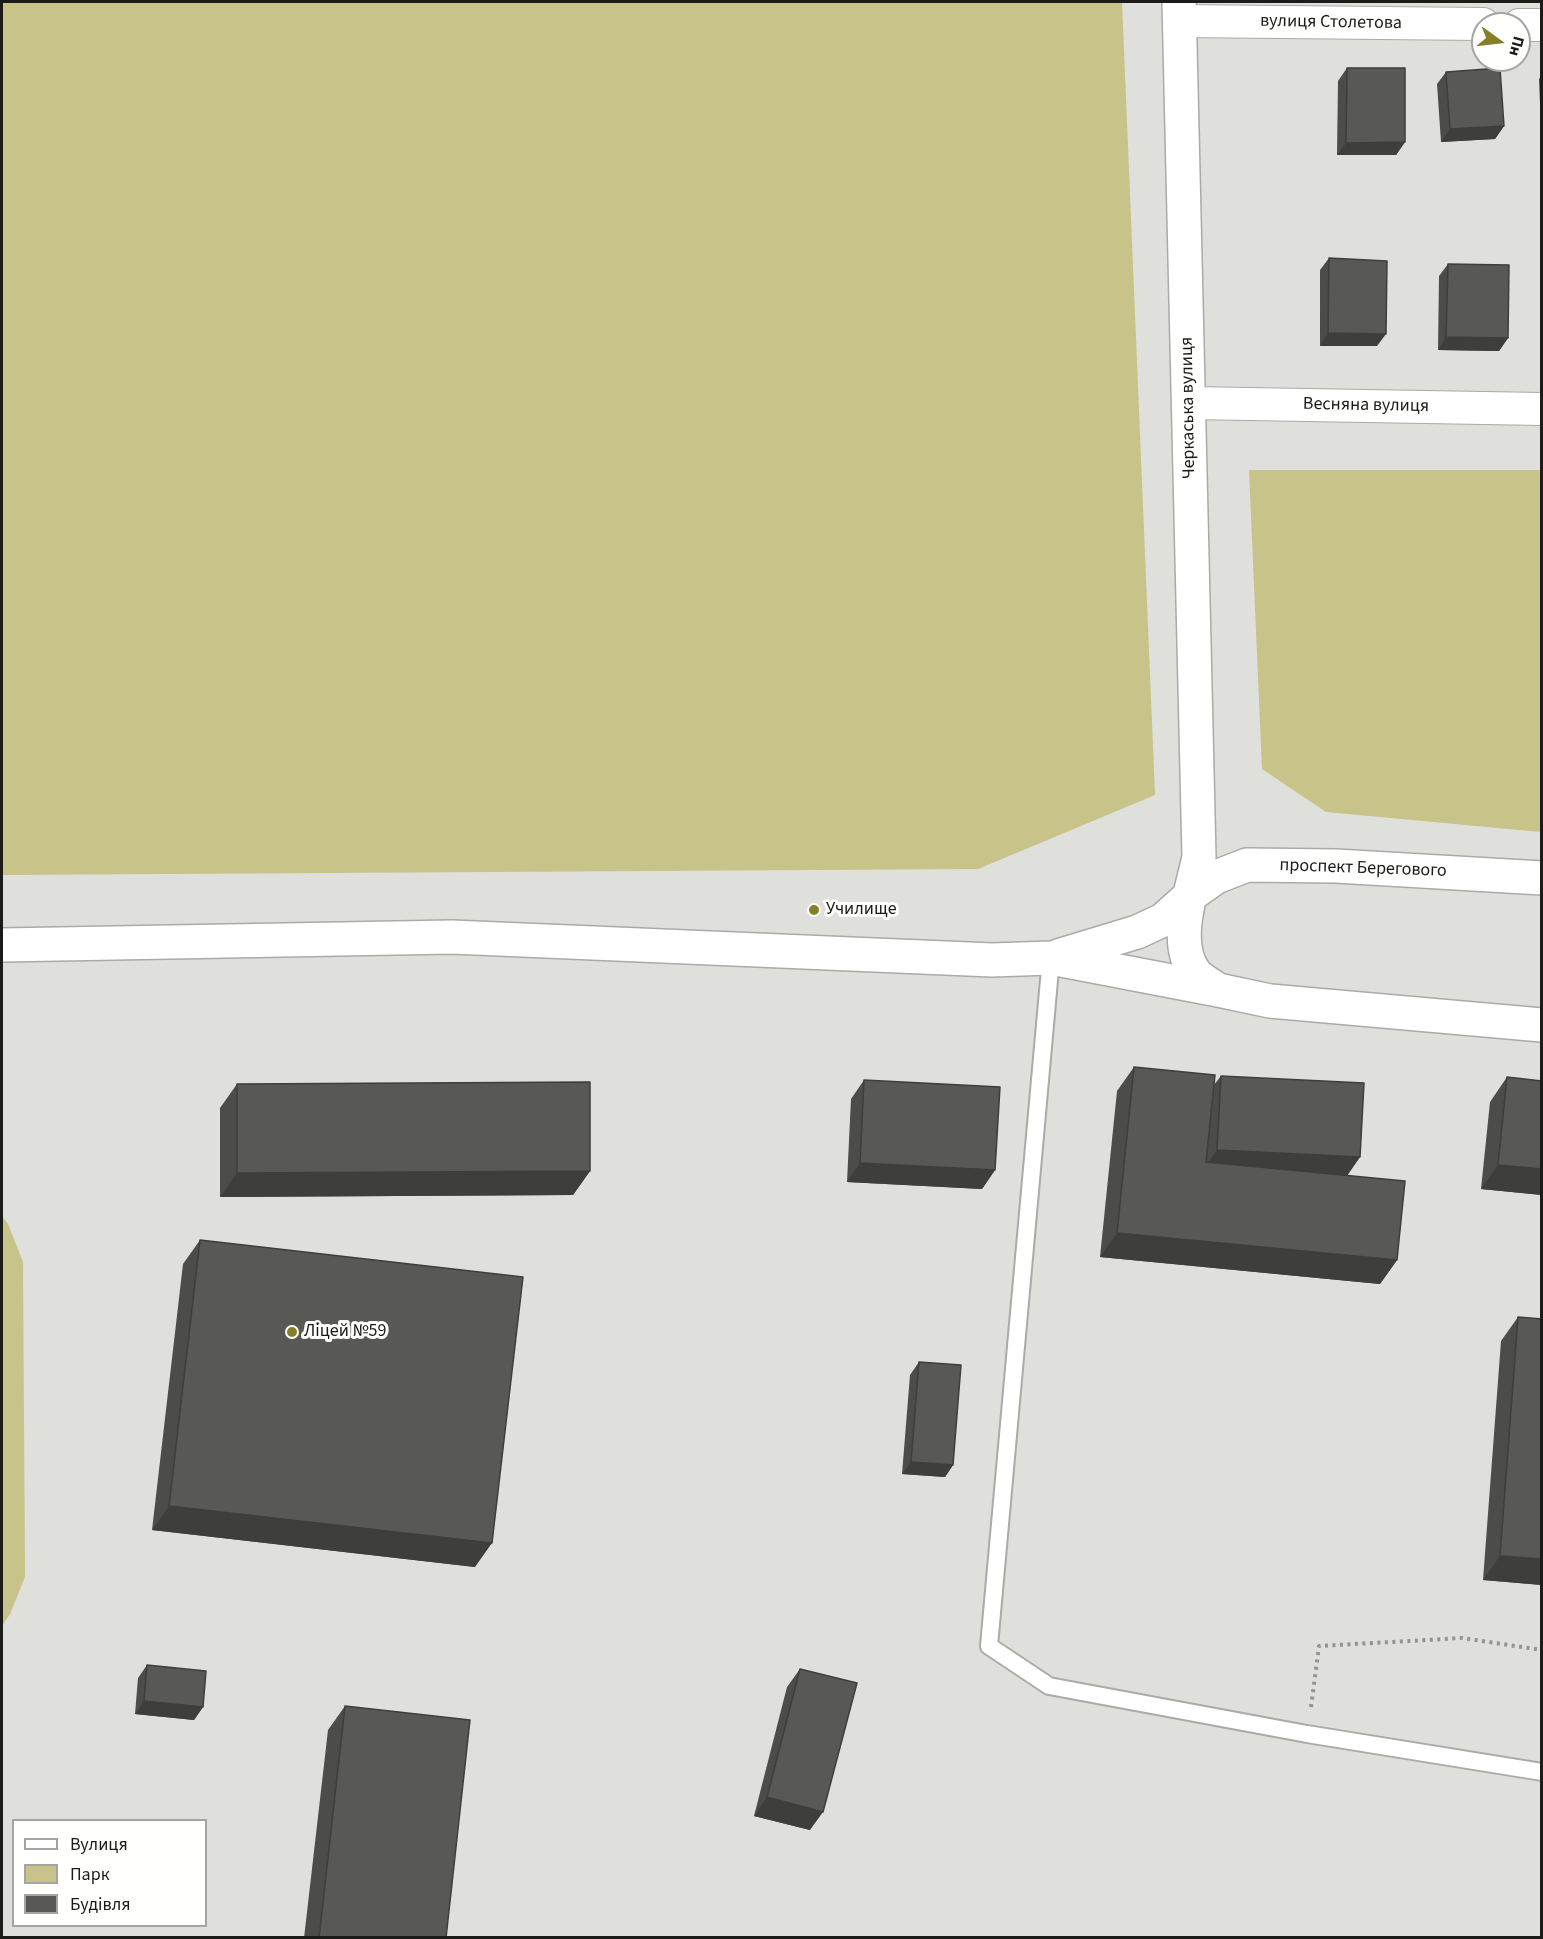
<!DOCTYPE html>
<meta charset="utf-8">
<style>
body{margin:0}
#map{position:relative;width:1543px;height:1939px;overflow:hidden;background:#dfdfdb;font-family:"Source Sans 3",sans-serif}
canvas{display:block}
.frame{position:absolute;inset:0;border:3px solid #1b1b19;pointer-events:none}
.legend{position:absolute;left:12px;top:1819px;width:195px;height:108px;box-sizing:border-box;background:#fffffe;border:2px solid #a4a4a2;margin:0;padding:8px 10px;list-style:none;font-size:18px;color:#1b1b19}
.legend li{display:flex;align-items:center;gap:12px;height:30px}
.legend b{width:30px;border:2px solid #a4a4a2}
.north{position:absolute;left:1471px;top:12px;width:60px;height:60px;box-sizing:border-box;background:#fffffe;border:2px solid #a4a4a2;border-radius:50%;rotate:105deg;font-size:16px;font-weight:700;line-height:24px;text-align:center;color:#1b1b19}
.north::after{content:'';display:block;margin:auto;width:21px;height:27px;background:#867f26;clip-path:polygon(50% 0,100% 100%,50% 72%,0 100%)}
</style>
<div id="map">
<canvas width="1543" height="1939"></canvas>
<div class="frame"></div>
<ul class="legend">
<li><b style="height:8px;background:#fff"></b>Вулиця</li>
<li><b style="height:16px;background:#c7c389"></b>Парк</li>
<li><b style="height:16px;background:#585854"></b>Будівля</li>
</ul>
<div class="north">Пн</div>
</div>
<script>
const ctx = document.querySelector('canvas').getContext('2d');
ctx.lineJoin = 'round';
function fillPath(path, color) { ctx.fillStyle = color; ctx.fill(path, 'evenodd'); }
function strokePath(path, color, width, dash) { ctx.strokeStyle = color; ctx.lineWidth = width; ctx.lineCap = dash ? 'butt' : 'round'; ctx.setLineDash(dash || []); ctx.stroke(path); }
function write(font, color, halo, rows, align = 'center') {
  ctx.font = font + ' "Source Sans 3",sans-serif'; ctx.lineWidth = 6; ctx.setLineDash([]); ctx.textBaseline = 'middle'; ctx.strokeStyle = halo; ctx.fillStyle = color; for (const [text, x, y, turn = 0] of rows) {
    ctx.save(); ctx.translate(x, y); ctx.rotate((+turn || 0) * Math.PI / 180); ctx.textAlign = isNaN(turn) ? turn : align; if (halo) ctx.strokeText(text, 0, 0); ctx.fillText(text, 0, 0); ctx.restore();
  }
}
const green = new Path2D(`
 M2,2H1122L1155,795L978,869L2,875Z
 M1249,470H1541V832L1326,812L1262,769Z
 M2,1216L8,1224L23,1262L25,1577L10,1614L2,1626Z`);
const path = new Path2D(`
 M1311,1707L1319,1646L1462,1638L1542,1650`);
const lane = new Path2D(`
 M1051,958L989,1646L1049,1686L1307,1734L1542,1772`);
const street = new Path2D(`
 M1179,21L1483,24
 M1519,25H1542
 M1190,403L1542,409`);
const secondary = new Path2D(`
 M1179,2L1199,857C1192,891 1172,942 1195,973C1200,979 1211,985 1218,990
 M2,945L452,937L992,960L1051,958L1218,990L1270,1001L1542,1025
 M1058,956L1137,932L1163,920L1192,894L1216,877L1247,865L1336,866L1542,878`);
const wall = new Path2D(`
 M1347,68L1405,142L1396,155H1337L1338,81Z
 M1446,72L1504,126L1495,139L1441,142L1437,84Z
 M1542,75V154L1539,79Z
 M1329,258L1377,346H1320V270Z
 M1448,264L1508,338L1499,351L1438,350L1439,276Z
 M1542,269V362L1541,270Z
 M1134,1067L1213,1086L1221,1076L1360,1157L1347,1175L1397,1260L1380,1284L1100,1257L1117,1091Z
 M1507,1077L1542,1081V1195L1481,1189L1490,1102Z
 M864,1080L995,1170L982,1189L847,1182L851,1099Z
 M237,1084L590,1171L573,1195L220,1197V1108Z
 M200,1240L475,1567L152,1530L183,1264Z
 M1518,1317L1542,1319V1585L1483,1580L1501,1341Z
 M919,1362L953,1465L945,1477L902,1474L910,1375Z
 M147,1665L203,1707L194,1720L135,1714L138,1678Z
 M800,1669L810,1830L754,1816L787,1687Z
 M345,1706L446,1938H304L328,1730Z`);
const shadedWall = new Path2D(`
 M1504,126L1495,139L1441,142L1450,129Z
 M1405,142L1396,155H1337L1346,143Z
 M1328,333L1386,334L1377,346H1320Z
 M1446,337L1508,338L1499,351L1438,350Z
 M1217,1150L1360,1157L1347,1176L1204,1169Z
 M860,1163L995,1170L982,1189L847,1182Z
 M1498,1165L1542,1169V1195L1481,1189Z
 M590,1171L573,1195L220,1197L237,1173Z
 M1117,1233L1397,1260L1380,1284L1100,1257Z
 M911,1462L953,1465L945,1477L902,1474Z
 M169,1506L492,1543L475,1567L152,1530Z
 M1500,1556L1542,1559V1585L1483,1580Z
 M144,1701L203,1707L194,1720L135,1714Z
 M767,1797L823,1812L810,1830L754,1816Z`);
const building = new Path2D(`
 M1347,68H1405V142L1346,143Z
 M1500,68L1504,126L1450,129L1446,72Z
 M1329,258L1387,261L1386,334L1328,333Z
 M1448,264L1509,265L1508,338L1446,337Z
 M1134,1067L1215,1075L1206,1162L1405,1181L1397,1260L1117,1233Z
 M1221,1076L1364,1083L1360,1157L1217,1150Z
 M1507,1077L1542,1081V1169L1498,1165Z
 M864,1080L1000,1087L995,1170L860,1163Z
 M590,1082V1171L237,1173V1084Z
 M200,1240L523,1277L492,1543L169,1506Z
 M1518,1317L1542,1319V1559L1500,1556Z
 M919,1362L961,1365L953,1465L911,1462Z
 M147,1665L206,1671L203,1707L144,1701Z
 M800,1669L857,1683L823,1812L767,1797Z
 M345,1706L470,1720L446,1938H319Z`);
const markers = [
 [814,910,6,"#867f26"],
 [292,1332,6,"#867f26"]
];
const streetNames = [
 ["вулиця Столетова",1331,23,1],
 ["Весняна вулиця",1366,406,1],
 ["Черкаська вулиця",1189,408,-91],
 ["проспект Берегового",1363,869,2]
];
const poiNames = [
 ["Училище",826,910],
 ["Ліцей №59",304,1332]
];
fillPath(green, '#c7c389');
strokePath(lane, '#aaaaa6', 20);
strokePath(street, '#aaaaa6', 34);
strokePath(secondary, '#aaaaa6', 36);
strokePath(path, '#939390', 4, [3, 4.5]);
strokePath(lane, '#fff', 16);
strokePath(street, '#fff', 32);
strokePath(secondary, '#fff', 33);
fillPath(wall, '#4c4c48');
fillPath(shadedWall, '#3e3e3b');
fillPath(building, '#585854');
strokePath(building, '#3e3e3b', 1.5);
for (const [x, y, r, color] of markers) { const dot = new Path2D(); dot.arc(x, y, r, 0, 2 * Math.PI); ctx.fillStyle = color; ctx.fill(dot); strokePath(dot, '#fffffe', 2); }
write('18px', '#1b1b19', '#fffffe', streetNames);
write('18px', '#1b1b19', '#fffffe', poiNames, 'left');
</script>
